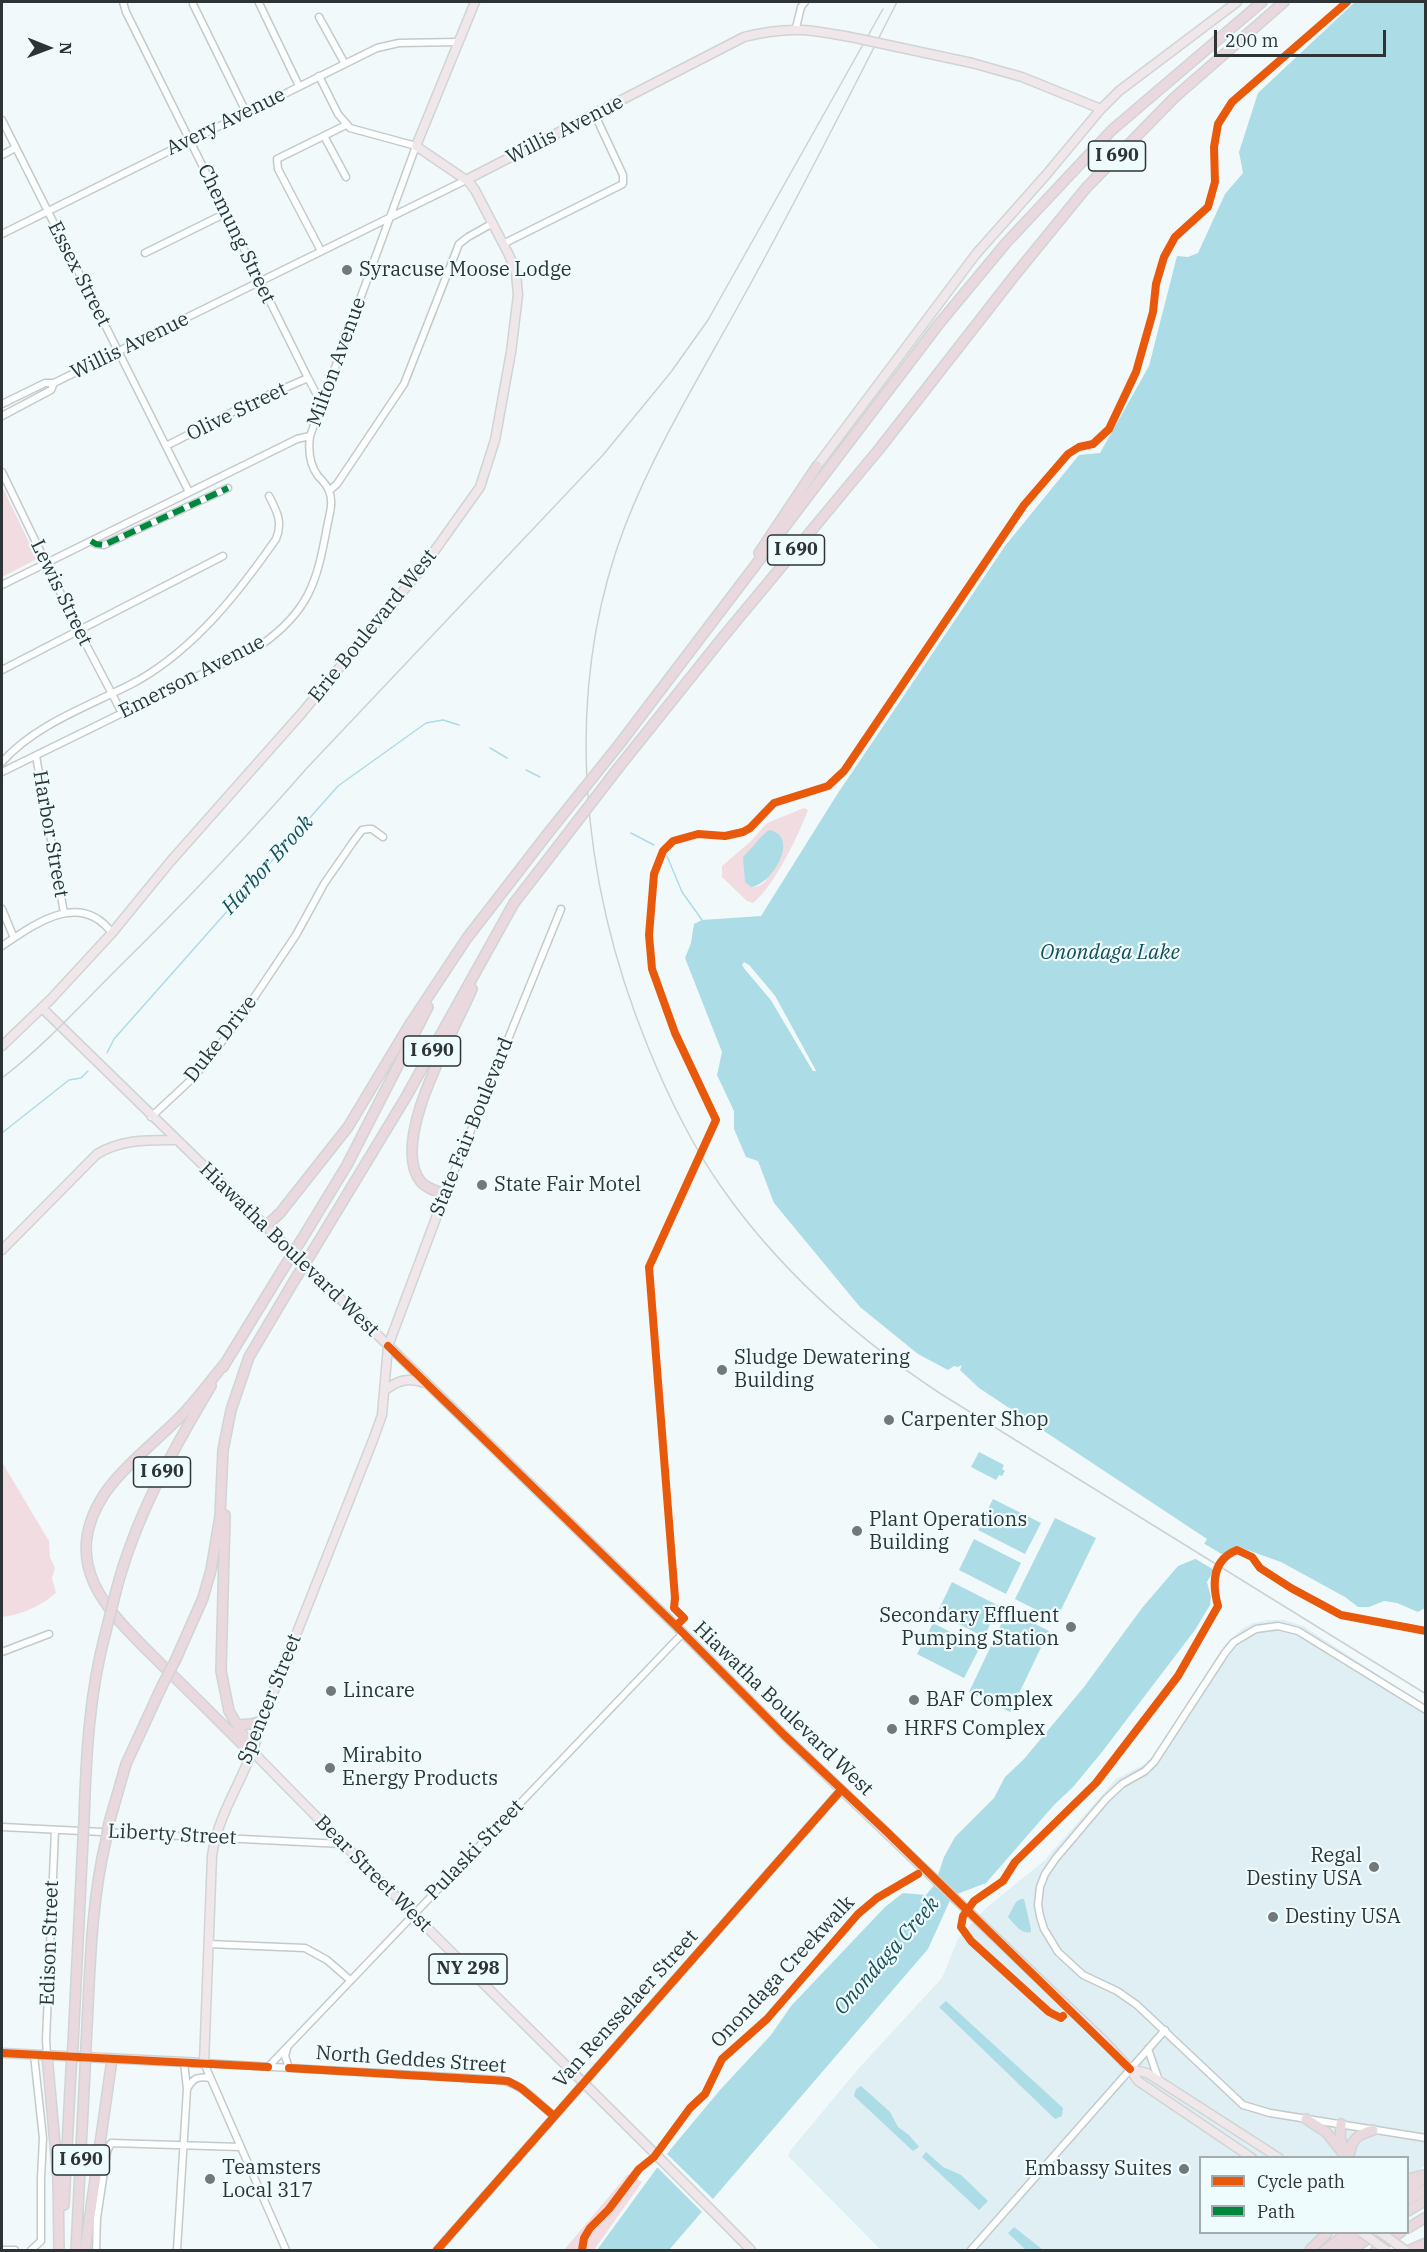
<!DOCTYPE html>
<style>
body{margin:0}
#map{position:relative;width:1427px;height:2252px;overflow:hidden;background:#f2f9fa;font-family:"IBM Plex Serif",serif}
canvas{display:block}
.frame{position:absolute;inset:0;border:3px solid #2e3435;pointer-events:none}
.legend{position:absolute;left:1199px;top:2156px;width:210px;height:78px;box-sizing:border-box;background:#effcfe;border:2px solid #a2acae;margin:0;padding:8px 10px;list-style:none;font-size:18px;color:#2e3435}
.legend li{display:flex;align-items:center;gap:12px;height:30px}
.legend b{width:30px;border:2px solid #a2acae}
.north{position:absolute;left:18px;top:18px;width:60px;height:60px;-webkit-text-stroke:4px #effcfe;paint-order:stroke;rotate:91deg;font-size:16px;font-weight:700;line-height:24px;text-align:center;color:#2e3435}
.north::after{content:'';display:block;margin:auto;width:21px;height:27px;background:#2e3435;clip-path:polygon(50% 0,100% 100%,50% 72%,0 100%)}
.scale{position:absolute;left:1214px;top:30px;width:172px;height:27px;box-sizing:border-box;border:3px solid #2e3435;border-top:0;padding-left:8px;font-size:18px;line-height:21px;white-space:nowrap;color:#2e3435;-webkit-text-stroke:4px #effcfe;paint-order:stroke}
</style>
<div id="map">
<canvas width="1427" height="2252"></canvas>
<div class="frame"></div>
<ul class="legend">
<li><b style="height:8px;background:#e8590c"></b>Cycle path</li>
<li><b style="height:8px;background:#00873e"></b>Path</li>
</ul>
<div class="north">N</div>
<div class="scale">200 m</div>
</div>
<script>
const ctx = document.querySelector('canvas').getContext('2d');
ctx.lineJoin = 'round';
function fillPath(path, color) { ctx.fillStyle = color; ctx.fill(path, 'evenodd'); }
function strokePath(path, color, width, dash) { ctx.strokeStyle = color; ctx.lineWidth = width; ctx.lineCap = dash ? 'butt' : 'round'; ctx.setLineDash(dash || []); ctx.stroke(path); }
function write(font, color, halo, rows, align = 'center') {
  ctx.font = font + ' "IBM Plex Serif",serif'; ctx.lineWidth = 4.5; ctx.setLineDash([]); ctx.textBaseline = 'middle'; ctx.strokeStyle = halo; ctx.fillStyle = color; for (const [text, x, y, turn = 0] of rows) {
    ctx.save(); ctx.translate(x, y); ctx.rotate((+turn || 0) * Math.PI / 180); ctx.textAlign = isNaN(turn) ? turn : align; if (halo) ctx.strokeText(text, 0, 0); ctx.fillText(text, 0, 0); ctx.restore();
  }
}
const built = new Path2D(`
 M1268,1620H1284L1303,1626L1425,1705V2165L1408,2177V2158H1200V2232L1334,2233L1312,2250H881L788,2156L790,2151L859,2068L942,1978L958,1939L986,1908L1044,1861L1116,1779L1145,1764L1154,1755L1225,1644L1242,1629L1253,1623Z`);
const green = new Path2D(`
 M2,486L37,559L2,577Z
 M804,808L808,810C799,834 774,887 753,903L747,901L722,877V866L751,841L767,823ZM753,849L766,881L759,886L751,887L743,857Z
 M2,1462L49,1541L50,1557L55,1568L52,1578L56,1593C41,1606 21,1615 2,1617Z
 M628,2174L642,2182L594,2250H564Z`);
const water = new Path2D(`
 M1355,2H1425V1608L1418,1612L1397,1603L1384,1601L1369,1607H1358L1345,1597L1281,1562L1239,1547L1223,1554L1207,1582L1211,1597L1210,1605L1195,1630L1102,1752L1073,1787L1054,1805L986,1883L952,1896L928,1949L669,2250H597L670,2150L720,2090L771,2035L791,2006L885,1907L903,1893L926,1895L935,1884L944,1857L955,1837L994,1798L1005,1777L1024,1759L1084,1687L1142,1608L1178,1566L1195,1559L1207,1539L979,1388L960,1370L962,1365L958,1367L954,1366L948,1370L918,1354L860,1307L774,1203L758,1161L746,1157L734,1129V1111L717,1075L722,1052L685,958L691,943L694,924L702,920L761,916L838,793L1005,546L1079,455L1100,453L1149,366L1177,256L1188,257L1198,253L1225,194L1243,173L1239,152L1258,93ZM749,965L775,996L816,1071H813L771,1000L744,968Z
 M769,830C801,836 772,885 751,887L745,882L743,857C753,848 758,838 769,830Z
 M979,1452L1004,1465L1002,1469L1005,1471L1002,1476L999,1475L996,1480L971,1467Z
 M993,1499L1041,1523L1025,1554L978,1530Z
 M1055,1518L1096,1538L1056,1620L1015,1599Z
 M974,1539L1021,1563L1006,1594L959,1570Z
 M952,1582L999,1606L984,1637L937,1613Z
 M1008,1610L1049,1631L1010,1712L969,1692Z
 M933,1623L980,1647L964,1678L917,1654Z
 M1021,1899H1024L1031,1929V1932C1021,1935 1014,1923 1008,1917L1016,1902Z
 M946,2001L1063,2108L1062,2116L1055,2119L939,2007Z
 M861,2086L890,2112L898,2127L909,2135L919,2147L913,2151L854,2096L856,2089Z
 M926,2152L943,2167L961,2175L988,2201L979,2210L922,2157Z
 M1014,2227L1043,2250H1026L1008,2233Z`);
const pier = new Path2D(`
 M744,962L749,965L775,996L816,1071H813L771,1000L744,968L742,965Z
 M1203,1543L1225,1556L1216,1571L1194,1558Z
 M665,2152L715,2201L703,2213L655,2165Z`);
const stream = new Path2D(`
 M490,748L507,758
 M526,770L540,777
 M631,833L654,845
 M667,856L682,892L702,920
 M107,1053L114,1039L338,786L426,723L443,720L459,725
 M2,1133L69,1080L81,1078L88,1071`);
const minor = new Path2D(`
 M123,2L126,12L308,378L316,393L323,397
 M259,3L299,86
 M193,4L246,112
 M319,17L345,64
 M796,28L801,7L805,2
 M2,120L189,492
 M324,136L346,177
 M2,155L15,148
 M2,234L377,48L399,43L458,42
 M503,244L623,184V175L595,115
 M321,251L278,169L277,159L346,125
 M145,253L226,213
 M2,404L45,383H54L466,180
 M2,416L51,390L54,383
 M166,446L250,403L308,378
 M2,472L79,631L122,713
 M329,491L337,484L404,384L459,244L468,237L493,223
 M91,541L96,544L104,545L228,488
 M2,585L297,439L310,436
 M2,670L223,556
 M36,756L64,913
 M2,762C38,722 93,705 139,680C196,647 239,592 276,539C283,523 277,511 269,496
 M2,772L261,645C309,611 317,582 327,527C329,516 334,502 329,491C327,485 322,480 318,476C309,464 308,451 310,436L416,146L350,128L338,114L319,76
 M2,909L14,938
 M2,946C35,924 80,890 112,933
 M151,1117L194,1077L239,1020L296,935L324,884L353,842L362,830L368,829H372L383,837
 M445,1194L561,909
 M2,1652L49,1634
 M1426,1710L1298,1631L1278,1626L1256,1629L1234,1642L1225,1653L1154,1762L1145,1771L1122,1784L1106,1799L1056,1858L1045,1874L1040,1887L1038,1905L1040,1916L1044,1929L1058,1952L1083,1975L1117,1991L1137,2005L1243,2105L1270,2113L1426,2138
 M2,1827L342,1844
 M208,1944L305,1948L327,1960L350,1980
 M287,2049L285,2056L289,2068
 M1148,2049L1159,2081
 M47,2055L46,2040L55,1830
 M268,2067L682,1634
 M187,2089C193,2078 198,2076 210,2078
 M2,2250H15
 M31,2250L41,2241V2178L43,2138L34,2055
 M96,2250L97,2218L107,2152L111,2143L240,2147
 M177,2250L187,2089L184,2062
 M286,2250L204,2063L500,2080C521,2083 537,2102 554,2116
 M437,2250L841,1790
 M971,2250L1165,2030`);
const major = new Path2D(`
 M972,63L1022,77L1101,109
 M466,180L744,37C791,25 814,30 860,39
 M817,466L976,254L1046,175L1101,109L1119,91L1237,2
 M42,1008L676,1626L784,1735L1105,2042L1130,2069L1138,2081L1252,2158
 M2,1046L51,999L112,933L170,862L301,714L423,567L480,487L495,440L511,352L518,295L516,273L509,255L475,190L469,182L416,146L475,2
 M2,1250L97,1154C122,1139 147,1140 175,1140
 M385,1390C399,1380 408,1377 425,1383
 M252,1751C416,1920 586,2083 751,2250
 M2,2053L204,2063L212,1856C217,1818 239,1786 252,1752C256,1742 259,1731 262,1721L373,1440L382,1415L388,1346L445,1194
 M1130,2069L1147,2073L1279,2158`);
const highway = new Path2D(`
 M759,553L817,466
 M618,746L938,325L1006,243L1112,130L1262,2
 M619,767L723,637L880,448L1015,275L1086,188L1175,97L1284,2
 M445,1194C437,1191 427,1189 421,1182C388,1142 455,1030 472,989
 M265,1227L280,1213L348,1127L410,1024L467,938L549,832
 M302,1239L347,1165L428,1007
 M314,1249L406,1097L514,903L552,854
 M226,1362C211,1380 196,1401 179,1418C156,1441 124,1466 105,1493C56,1567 112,1615 161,1664C189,1691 216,1718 243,1745L252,1751
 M223,1367L283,1269
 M225,1515L221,1671L229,1711L252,1751
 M116,1591C135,1518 172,1451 211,1386
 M176,1659L203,1598L211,1570L220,1516L223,1450L231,1410L249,1357L294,1281
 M237,1725L251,1724L262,1721
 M84,1821C86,1757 89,1693 106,1631
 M109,1823L126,1764L162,1686
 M73,2045L83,1839
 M86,2045C90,1977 90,1907 106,1840
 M47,2055L58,2178L59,2250
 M1306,2119L1326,2132L1346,2157
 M1341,2124L1340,2137L1344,2151
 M1350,2152C1352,2137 1361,2134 1373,2130
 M1408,2179L1423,2175
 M1408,2190L1426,2177
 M1408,2200L1426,2189
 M64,2205L71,2070
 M1408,2211L1426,2200
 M1408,2228L1426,2217
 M76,2250L85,2070
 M85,2250L112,2059
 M1310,2250L1328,2232
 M1325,2250L1348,2232
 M1338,2250L1360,2232
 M1352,2250L1377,2232
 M1376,2250L1401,2232
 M1410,2250L1426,2243`);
const rail = new Path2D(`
 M897,2C848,99 799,196 746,292C705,367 656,446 625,526C561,694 581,883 648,1047C668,1096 691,1144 722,1188C781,1272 856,1338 941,1394L1426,1694
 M2,1078C44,1046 80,1006 118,968C183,904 246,838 306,769L603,455L671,372L708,320L883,9`);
const majorBridge = new Path2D(`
 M860,39L972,63
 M1361,2232L1386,2250
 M1380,2232L1405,2250`);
const highwayBridge = new Path2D(`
 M549,832L618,746
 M552,854L619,767
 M283,1269L302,1239
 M294,1281L314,1249
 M106,1631L116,1591
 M162,1686L176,1659
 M83,1839L84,1821
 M106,1840L109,1823
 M71,2070L73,2045
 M85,2070L86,2045`);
const quiet = new Path2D(`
 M91,541L96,544L104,545L228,488`);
const cycleway = new Path2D(`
 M388,1346L676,1626L784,1735L887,1832L1130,2069
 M676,1626L684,1618L674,1608L675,1598L649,1267L716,1120L675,1033L652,969L649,935L654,874L663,851L673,841L698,834L725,836L743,832L750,828L774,803L828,786L844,771L1024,505L1068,454L1079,447L1093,444L1109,429L1136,372L1153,312L1156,284L1164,257L1175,237L1208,207L1215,182L1214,147L1218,124L1232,102L1347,2
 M1063,2016L1061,2018L1049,2012L971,1941L961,1927L963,1916L974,1901L1003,1881L1015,1862L1096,1783L1178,1676L1218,1606C1212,1584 1212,1560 1237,1550L1252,1557L1260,1568L1291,1588L1341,1615L1426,1631
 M2,2053L268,2067
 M289,2068L508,2081L521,2088L554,2116
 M437,2250L841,1790
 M582,2250L584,2238L590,2228L609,2209L639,2169L654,2157L690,2108L705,2094L722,2059L767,2019L858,1914L877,1898L918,1874`);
const markers = [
 [347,270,6,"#73797a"],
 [482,1185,6,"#73797a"],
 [722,1370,6,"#73797a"],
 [889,1420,6,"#73797a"],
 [857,1531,6,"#73797a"],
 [1071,1627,6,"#73797a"],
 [331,1691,6,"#73797a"],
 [914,1700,6,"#73797a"],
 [892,1729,6,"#73797a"],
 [330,1768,6,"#73797a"],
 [1374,1867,6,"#73797a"],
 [1273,1917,6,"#73797a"],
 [1184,2169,6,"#73797a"],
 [210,2179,6,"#73797a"]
];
const shields = [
 [1117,156,57],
 [796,550,57],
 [432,1051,57],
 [162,1472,57],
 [468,1969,78],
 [81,2160,57]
];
const shieldNames = [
 ["I 690",1117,156],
 ["I 690",796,550],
 ["I 690",432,1051],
 ["I 690",162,1472],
 ["NY 298",468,1969],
 ["I 690",81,2160]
];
const streetNames = [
 ["Avery Avenue",226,122,-26],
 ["Willis Avenue",565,130,-27],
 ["Chemung Street",236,234,64],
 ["Essex Street",79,274,63],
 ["Willis Avenue",130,346,-26],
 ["Milton Avenue",337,362,-70],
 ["Olive Street",237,412,-26],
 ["Lewis Street",61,593,64],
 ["Erie Boulevard West",373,626,-51],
 ["Emerson Avenue",192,677,-27],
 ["Harbor Street",50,834,80],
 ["Duke Drive",221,1039,-52],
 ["State Fair Boulevard",472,1127,-68],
 ["Hiawatha Boulevard West",289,1250,44],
 ["Spencer Street",270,1699,-68],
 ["Hiawatha Boulevard West",783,1709,44],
 ["Liberty Street",172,1835,3],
 ["Pulaski Street",475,1850,-46],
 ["Bear Street West",373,1874,45],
 ["Edison Street",50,1943,-88],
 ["Onondaga Creekwalk",783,1972,-47],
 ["Van Rensselaer Street",626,2009,-48],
 ["North Geddes Street",411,2060,4]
];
const poiNames = [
 ["Syracuse Moose Lodge",359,270],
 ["State Fair Motel",494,1185],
 ["Sludge Dewatering",734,1358],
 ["Building",734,1381],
 ["Carpenter Shop",901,1420],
 ["Plant Operations",869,1520],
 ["Building",869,1543],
 ["Secondary Effluent",1059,1616,"right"],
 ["Pumping Station",1059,1639,"right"],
 ["Lincare",343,1691],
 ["BAF Complex",926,1700],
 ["HRFS Complex",904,1729],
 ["Mirabito",342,1756],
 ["Energy Products",342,1779],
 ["Regal",1362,1856,"right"],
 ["Destiny USA",1362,1879,"right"],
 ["Destiny USA",1285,1917],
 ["Teamsters",222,2168],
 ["Local 317",222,2191],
 ["Embassy Suites",1172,2169,"right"]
];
const waterNames = [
 ["Harbor Brook",268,865,-48],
 ["Onondaga Lake",1110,953],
 ["Onondaga Creek",887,1956,-49]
];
fillPath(built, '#dfeff3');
fillPath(green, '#f1dce1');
fillPath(water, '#acdce5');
fillPath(pier, '#f2f9fa');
strokePath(stream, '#acdce5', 1.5);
strokePath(minor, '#c4cacb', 9);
strokePath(major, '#d0d4d5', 11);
strokePath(highway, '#d0d4d5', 12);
strokePath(minor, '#fdfefe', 6);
strokePath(major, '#f0e7eb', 8);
strokePath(highway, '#e9d9de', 9);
strokePath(rail, '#ced1d1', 1.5);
strokePath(majorBridge, '#d0d4d5', 11, []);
strokePath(highwayBridge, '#d0d4d5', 12, []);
strokePath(majorBridge, '#f0e7eb', 8);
strokePath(highwayBridge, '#e9d9de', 9);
strokePath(quiet, '#00873e', 6, [12, 6]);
strokePath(cycleway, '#e8590c', 8);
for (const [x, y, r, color] of markers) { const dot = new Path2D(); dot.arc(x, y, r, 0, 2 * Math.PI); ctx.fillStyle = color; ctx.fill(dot); strokePath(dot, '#effcfe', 2); }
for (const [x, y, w] of shields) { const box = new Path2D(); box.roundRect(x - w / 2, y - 15, w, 30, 4.5); ctx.fillStyle = '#effcfe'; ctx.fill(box); strokePath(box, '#2e3435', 1.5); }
write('bold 18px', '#2e3435', null, shieldNames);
write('20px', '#2e3435', '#effcfe', streetNames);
write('20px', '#2e3435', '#effcfe', poiNames, 'left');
write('italic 21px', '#164f58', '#effcfe', waterNames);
</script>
